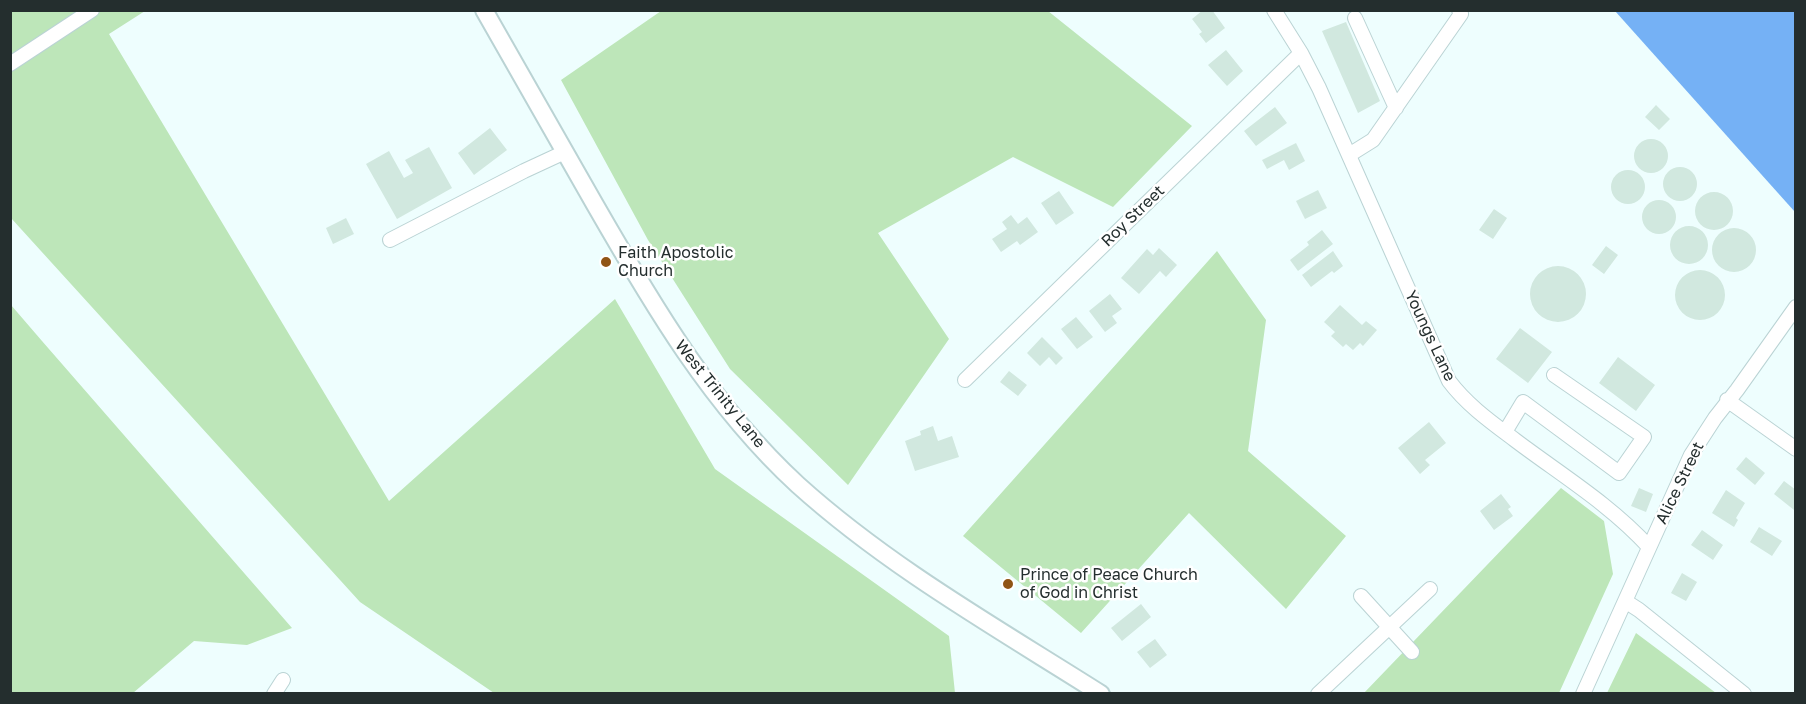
<!DOCTYPE html>
<style>
body{margin:0}
#map{position:relative;width:1806px;height:704px;overflow:hidden;background:#eefefe;font-family:"Golos Text",sans-serif}
canvas{display:block}
.frame{position:absolute;inset:0;border:12px solid #242e2e;pointer-events:none}
</style>
<div id="map">
<canvas width="1806" height="704"></canvas>
<div class="frame"></div>
</div>
<script>
const ctx = document.querySelector('canvas').getContext('2d');
ctx.lineJoin = 'round';
function fillPath(path, color) { ctx.fillStyle = color; ctx.fill(path, 'evenodd'); }
function strokePath(path, color, width, dash) { ctx.strokeStyle = color; ctx.lineWidth = width; ctx.lineCap = dash ? 'butt' : 'round'; ctx.setLineDash(dash || []); ctx.stroke(path); }
function write(font, color, halo, rows, align = 'center') {
  ctx.font = font + ' "Golos Text",sans-serif'; ctx.lineWidth = 5; ctx.setLineDash([]); ctx.textBaseline = 'middle'; ctx.strokeStyle = halo; ctx.fillStyle = color; for (const [text, x, y, turn = 0] of rows) {
    ctx.save(); ctx.translate(x, y); ctx.rotate((+turn || 0) * Math.PI / 180); ctx.textAlign = isNaN(turn) ? turn : align; if (halo) ctx.strokeText(text, 0, 0); ctx.fillText(text, 0, 0); ctx.restore();
  }
}
const green = new Path2D(`
 M11,11H145L109,34L389,501L615,299L715,469L949,636L955,693H494L360,602L11,218Z
 M661,11H1048L1192,126L1113,207L1013,157L878,233L949,339L848,485L730,369L648,240L561,80Z
 M1217,251L1266,320L1248,451L1346,536L1286,609L1189,513L1081,633L963,536Z
 M11,305L42,341L292,628L247,645L194,641L133,693H11Z
 M1561,488L1604,521L1613,574L1559,693L1363,694Z
 M1636,633L1716,693H1607Z`);
const water = new Path2D(`
 M1615,11H1795V212Z`);
const building = new Path2D(`
 M1203,10H1212L1225,28L1206,43L1199,34L1202,32L1192,19Z
 M1346,22L1380,101L1358,113L1322,31Z
 M1226,50L1243,71L1227,86L1208,65Z
 M1656,105L1670,119L1659,130L1645,117Z
 M1275,107L1287,123L1256,146L1244,131Z
 M490,128L507,150L474,175L458,153Z
 M1634 156a17 17 0 1 1 34 0a17 17 0 1 1-34 0Z
 M1296,143L1305,161L1289,170L1284,160L1267,169L1262,160Z
 M429,147L452,188L397,219L366,164L389,151L404,178L413,173L405,160Z
 M1663 184a17 17 0 1 1 34 0a17 17 0 1 1-34 0Z
 M1611 187a17 17 0 1 1 34 0a17 17 0 1 1-34 0Z
 M1318,190L1327,208L1305,219L1296,201Z
 M1059,191L1074,213L1056,225L1041,203Z
 M1695 211a19 19 0 1 1 38 0a19 19 0 1 1-38 0Z
 M1642 217a17 17 0 1 1 34 0a17 17 0 1 1-34 0Z
 M1494,209L1507,218L1493,239L1479,230Z
 M1011,215L1018,224L1027,217L1038,232L1020,245L1017,241L1001,252L992,239L1007,229L1002,222Z
 M346,218L354,234L333,244L326,228Z
 M1670 245a19 19 0 1 1 38 0a19 19 0 1 1-38 0Z
 M1712 250a22 22 0 1 1 44 0a22 22 0 1 1-44 0Z
 M1322,230L1333,244L1298,271L1290,260L1309,245L1307,242Z
 M1606,246L1618,255L1604,274L1592,265Z
 M1159,248L1177,265L1166,277L1160,271L1139,294L1121,278L1147,249L1153,255Z
 M1333,251L1343,266L1334,273L1332,271L1311,287L1302,275Z
 M1530 294a28 28 0 1 1 56 0a28 28 0 1 1-56 0Z
 M1675 295a25 25 0 1 1 50 0a25 25 0 1 1-50 0Z
 M1110,294L1122,309L1112,316L1117,323L1105,332L1089,311Z
 M1340,305L1362,325L1366,321L1377,330L1363,346L1360,343L1353,350L1346,344L1343,347L1331,336L1335,332L1324,322Z
 M1076,317L1093,337L1077,349L1061,329Z
 M1520,328L1552,352L1528,383L1496,359Z
 M1042,337L1063,358L1056,365L1049,357L1040,366L1027,353Z
 M1618,357L1655,385L1636,411L1599,383Z
 M1009,371L1027,385L1018,396L1000,382Z
 M1429,422L1446,443L1425,460L1430,465L1420,474L1398,448Z
 M933,426L938,441L952,436L959,457L915,471L905,441L921,435L920,431Z
 M1746,457L1765,473L1755,485L1736,469Z
 M1784,481L1796,490V508L1794,510L1774,494Z
 M1639,488L1653,494L1646,512L1631,506Z
 M1726,490L1745,503L1736,518L1738,520L1734,527L1712,513Z
 M1501,494L1511,507L1508,509L1513,516L1494,530L1480,511Z
 M1759,527L1782,541L1772,556L1750,542Z
 M1702,530L1723,545L1713,560L1691,545Z
 M1682,573L1697,582L1686,601L1671,593Z
 M1141,604L1151,617L1122,641L1111,628Z
 M1155,639L1167,655L1150,668L1137,652Z`);
const minor = new Path2D(`
 M1274,10L1301,53L1319,88L1449,381C1467,405 1491,422 1515,440C1560,474 1611,505 1649,547
 M1355,18L1396,108
 M10,64L92,10
 M1349,155L1373,140L1461,14L1459,10
 M390,240L524,171L565,152
 M965,380L1301,53
 M1727,400L1796,449
 M1505,432L1523,402L1619,473L1644,437L1554,375
 M1361,596L1412,652
 M1625,601L1639,610L1744,694
 M274,694L283,680
 M1318,694L1430,589
 M1583,694L1691,455L1715,418L1737,390L1796,307`);
const major = new Path2D(`
 M484,10C521,75 558,139 594,203C652,304 711,405 798,485C889,567 997,628 1101,694`);
const markers = [
 [606,262,6,"#905415"],
 [1008,584,6,"#905415"]
];
const streetNames = [
 ["Roy Street",1133,216,-44],
 ["Youngs Lane",1430,336,65],
 ["West Trinity Lane",720,394,51],
 ["Alice Street",1680,483,-64]
];
const poiNames = [
 ["Faith Apostolic",618,253],
 ["Church",618,271],
 ["Prince of Peace Church",1020,575],
 ["of God in Christ",1020,593]
];
fillPath(green, '#bde6b9');
fillPath(water, '#75b1f5');
fillPath(building, '#d1e8df');
strokePath(minor, '#bad3d4', 16);
strokePath(major, '#bad3d4', 20);
strokePath(minor, '#fff', 14);
strokePath(major, '#fff', 16);
for (const [x, y, r, color] of markers) { const dot = new Path2D(); dot.arc(x, y, r, 0, 2 * Math.PI); ctx.fillStyle = color; ctx.fill(dot); strokePath(dot, '#fff', 2); }
write('16px', '#242e2e', '#fff', streetNames);
write('16px', '#242e2e', '#fff', poiNames, 'left');
</script>
